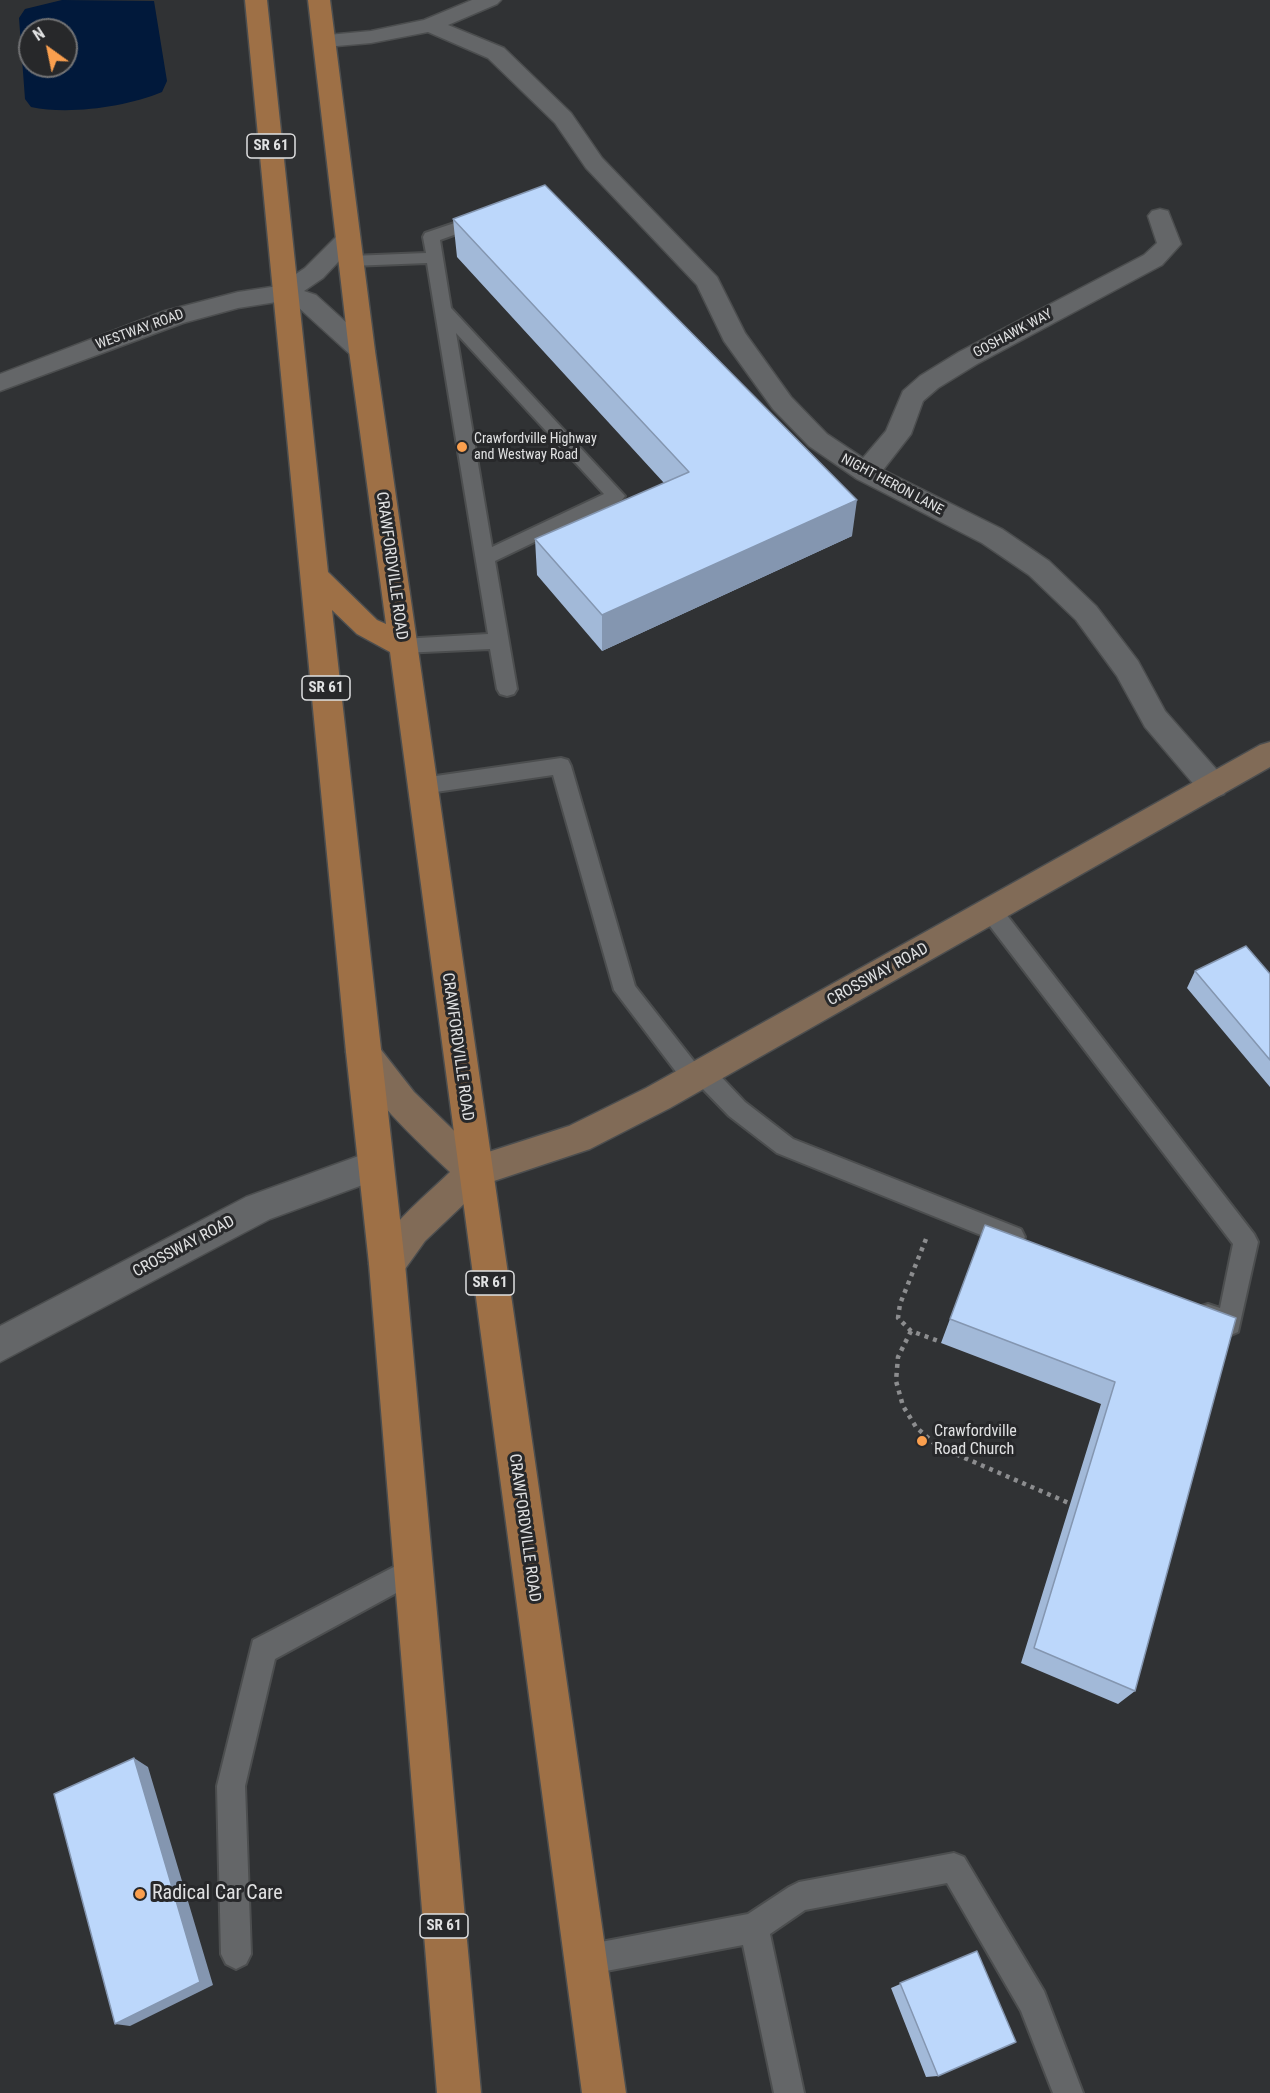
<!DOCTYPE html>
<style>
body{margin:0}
#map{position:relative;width:1270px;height:2093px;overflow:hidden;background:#303234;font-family:"Roboto Condensed",sans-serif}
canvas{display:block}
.north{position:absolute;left:18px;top:18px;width:60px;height:60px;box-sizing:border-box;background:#27282a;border:2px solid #717274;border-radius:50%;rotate:327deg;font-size:16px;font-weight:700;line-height:24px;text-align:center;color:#e0e1e2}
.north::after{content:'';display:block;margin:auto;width:21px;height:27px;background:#fa9f4e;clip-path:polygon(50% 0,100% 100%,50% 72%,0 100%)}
</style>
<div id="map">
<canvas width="1270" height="2093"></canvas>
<div class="north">N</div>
</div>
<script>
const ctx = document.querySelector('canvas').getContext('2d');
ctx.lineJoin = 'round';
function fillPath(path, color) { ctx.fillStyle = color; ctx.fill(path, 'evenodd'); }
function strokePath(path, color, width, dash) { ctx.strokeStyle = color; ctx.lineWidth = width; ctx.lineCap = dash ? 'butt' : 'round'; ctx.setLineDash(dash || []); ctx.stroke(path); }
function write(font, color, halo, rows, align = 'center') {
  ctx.font = font + ' "Roboto Condensed",sans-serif'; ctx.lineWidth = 6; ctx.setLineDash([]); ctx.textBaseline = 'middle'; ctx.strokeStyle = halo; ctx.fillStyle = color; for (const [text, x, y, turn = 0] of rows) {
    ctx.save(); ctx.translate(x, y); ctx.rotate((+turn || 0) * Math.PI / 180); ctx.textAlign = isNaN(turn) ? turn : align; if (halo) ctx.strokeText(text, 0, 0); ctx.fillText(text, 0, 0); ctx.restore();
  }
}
const water = new Path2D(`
 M62,0L154,1L167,81L162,92C126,107 69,115 31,107L25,99L19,18L25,9ZM30,30H66V66H30Z`);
const path = new Path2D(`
 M926,1239L900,1304L898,1318L911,1331L941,1342
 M911,1331L898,1357L896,1381L903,1406L916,1427L937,1446L1071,1504`);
const lane = new Path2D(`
 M481,214L489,219L487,223L440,240L451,308L625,496L622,500L495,561L517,689L514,694L507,696L500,694L497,689L490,649L402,653L395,651L392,646L395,641L402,639L488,634L427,263L351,266L345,265L343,261L345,257L351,256L426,253L423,237L425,233ZM456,333L604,494L492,547Z
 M561,758L568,760L571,766L635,986L697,1065L703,1063L711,1066L745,1102L793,1139L1021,1229L1025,1237L1021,1245L1013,1248L777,1153L729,1116L700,1086L694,1088L686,1085L614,990L553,775L422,794L415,792L412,786L415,780L422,778Z
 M991,902L999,905L1254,1234L1258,1242L1238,1332L1229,1336L1199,1323L1196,1315L1199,1307L1208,1304L1220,1308L1233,1244L983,917L980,911L983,905Z
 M413,1557L422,1561L426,1570L422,1579L275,1659L245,1786L251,1954L246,1964L236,1969L226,1964L221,1954L217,1786L253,1640Z
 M954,1853L964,1857L1044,1991L1083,2093H1053L1021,2011L947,1883L805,1910L770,1934L804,2093H774L743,1945L585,1975L575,1970L570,1960L575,1950L585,1945L748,1914L789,1887L799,1882Z`);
const street = new Path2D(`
 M472,0H501L497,4L448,25L504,48L571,113L602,158L717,277L745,333L791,397L827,434L863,458L886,431L903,391L920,376L959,352L1144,255L1157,243L1148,216L1152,211L1160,209L1168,211L1181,244L1162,265L977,364L938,388L923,401L911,434L883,470L1002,529L1049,561L1096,606L1138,661L1165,711L1224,778L1228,786L1224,794L1213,798L1202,794L1145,727L1117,676L1076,620L1029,575L982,543L857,479L809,446L773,409L724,341L697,285L586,168L555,123L488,58L428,32L371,43L325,47L317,46L314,41L317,36L371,31L424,20Z
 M348,231L356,233L360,238L356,243L323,278L304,291L316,295L371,345L375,351L371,357L362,359L353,357L298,307L283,301L238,308L183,323L0,391V374L165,311L238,292L278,286L305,268L340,233Z
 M375,1150L387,1154L392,1165L387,1176L270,1219L0,1362V1326L246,1197Z`);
const secondary = new Path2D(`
 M1270,742V767L670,1108L590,1149L485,1184L425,1241L400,1276L387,1280L374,1276L369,1264C386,1227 421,1200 450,1172C415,1139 368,1096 346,1052L351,1042L363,1038L375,1042L414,1092L479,1155L569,1126L646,1088L1260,745Z`);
const primary = new Path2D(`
 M245,0H267L328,572L377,620L386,624L349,351L308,0H330L375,351L626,2093H582L390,652L357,634L332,610L405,1264L481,2093H437L369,1264L346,1052Z`);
const wall = new Path2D(`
 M453,219L852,536L602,651L537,575L535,539L664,483L457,257Z
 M1195,971L1270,974V1087L1187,988Z
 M985,1225L1236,1318L1135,1691L1118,1704L1021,1663L1101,1404L941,1343Z
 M977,1951L938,2076L926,2077L891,1988Z`);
const shadedWall = new Path2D(`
 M857,500L852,536L602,651V615Z
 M134,1758L148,1767L213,1985L130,2026L115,2024Z`);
const building = new Path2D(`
 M545,185L857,500L602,615L535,539L689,472L453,219Z
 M1246,946L1270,974V1060L1195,971Z
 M985,1225L1236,1318L1135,1691L1034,1648L1115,1382L950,1319Z
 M134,1758L200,1982L115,2024L54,1794Z
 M977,1951L1016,2042L938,2076L900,1983Z`);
const markers = [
 [462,447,6,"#fa9f4e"],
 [922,1441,6,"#fa9f4e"],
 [140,1894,6,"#fa9f4e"]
];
const farStreetnames = [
 ["WESTWAY ROAD",140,330,-20],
 ["GOSHAWK WAY",1013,334,-28],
 ["NIGHT HERON LANE",892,485,28]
];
const farPoinames = [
 ["Crawfordville Highway",474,439],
 ["and Westway Road",474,455]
];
const shields = [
 [271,146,48],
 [326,688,48],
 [490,1283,48],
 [444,1926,48]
];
const shieldNames = [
 ["SR 61",271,146],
 ["SR 61",326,688],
 ["SR 61",490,1283],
 ["SR 61",444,1926]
];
const streetNames = [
 ["CRAWFORDVILLE ROAD",391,566,82],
 ["CROSSWAY ROAD",878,975,-29],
 ["CRAWFORDVILLE ROAD",457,1047,82],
 ["CROSSWAY ROAD",184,1247,-28],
 ["CRAWFORDVILLE ROAD",524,1528,82]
];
const poiNames = [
 ["Crawfordville",934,1432],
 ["Road Church",934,1450]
];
const nearPoinames = [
 ["Radical Car Care",152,1894]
];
fillPath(water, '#01193b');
strokePath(lane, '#4c4e4f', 4);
strokePath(street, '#4c4e4f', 3);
strokePath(secondary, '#4c4e4f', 3);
strokePath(primary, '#4c4e4f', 3);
strokePath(path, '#8c8d8f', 4.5, [4, 5]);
fillPath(lane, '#646668');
fillPath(street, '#646668');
fillPath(secondary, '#816b57');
fillPath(primary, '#9e7046');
fillPath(wall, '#a2b9d8');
fillPath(shadedWall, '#8496b0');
fillPath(building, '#bcd7fb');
strokePath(building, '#8496b0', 1.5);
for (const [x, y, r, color] of markers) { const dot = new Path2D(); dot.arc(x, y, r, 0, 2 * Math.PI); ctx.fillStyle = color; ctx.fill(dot); strokePath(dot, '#27282a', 2); }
write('14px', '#e0e1e2', '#27282a', farStreetnames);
write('14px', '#e0e1e2', '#27282a', farPoinames, 'left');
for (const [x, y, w] of shields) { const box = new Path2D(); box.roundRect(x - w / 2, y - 12, w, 24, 4.5); ctx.fillStyle = '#27282a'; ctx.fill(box); strokePath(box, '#e0e1e2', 1.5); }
write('bold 15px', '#e0e1e2', null, shieldNames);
write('16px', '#e0e1e2', '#27282a', streetNames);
write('16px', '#e0e1e2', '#27282a', poiNames, 'left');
write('20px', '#e0e1e2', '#27282a', nearPoinames, 'left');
</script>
